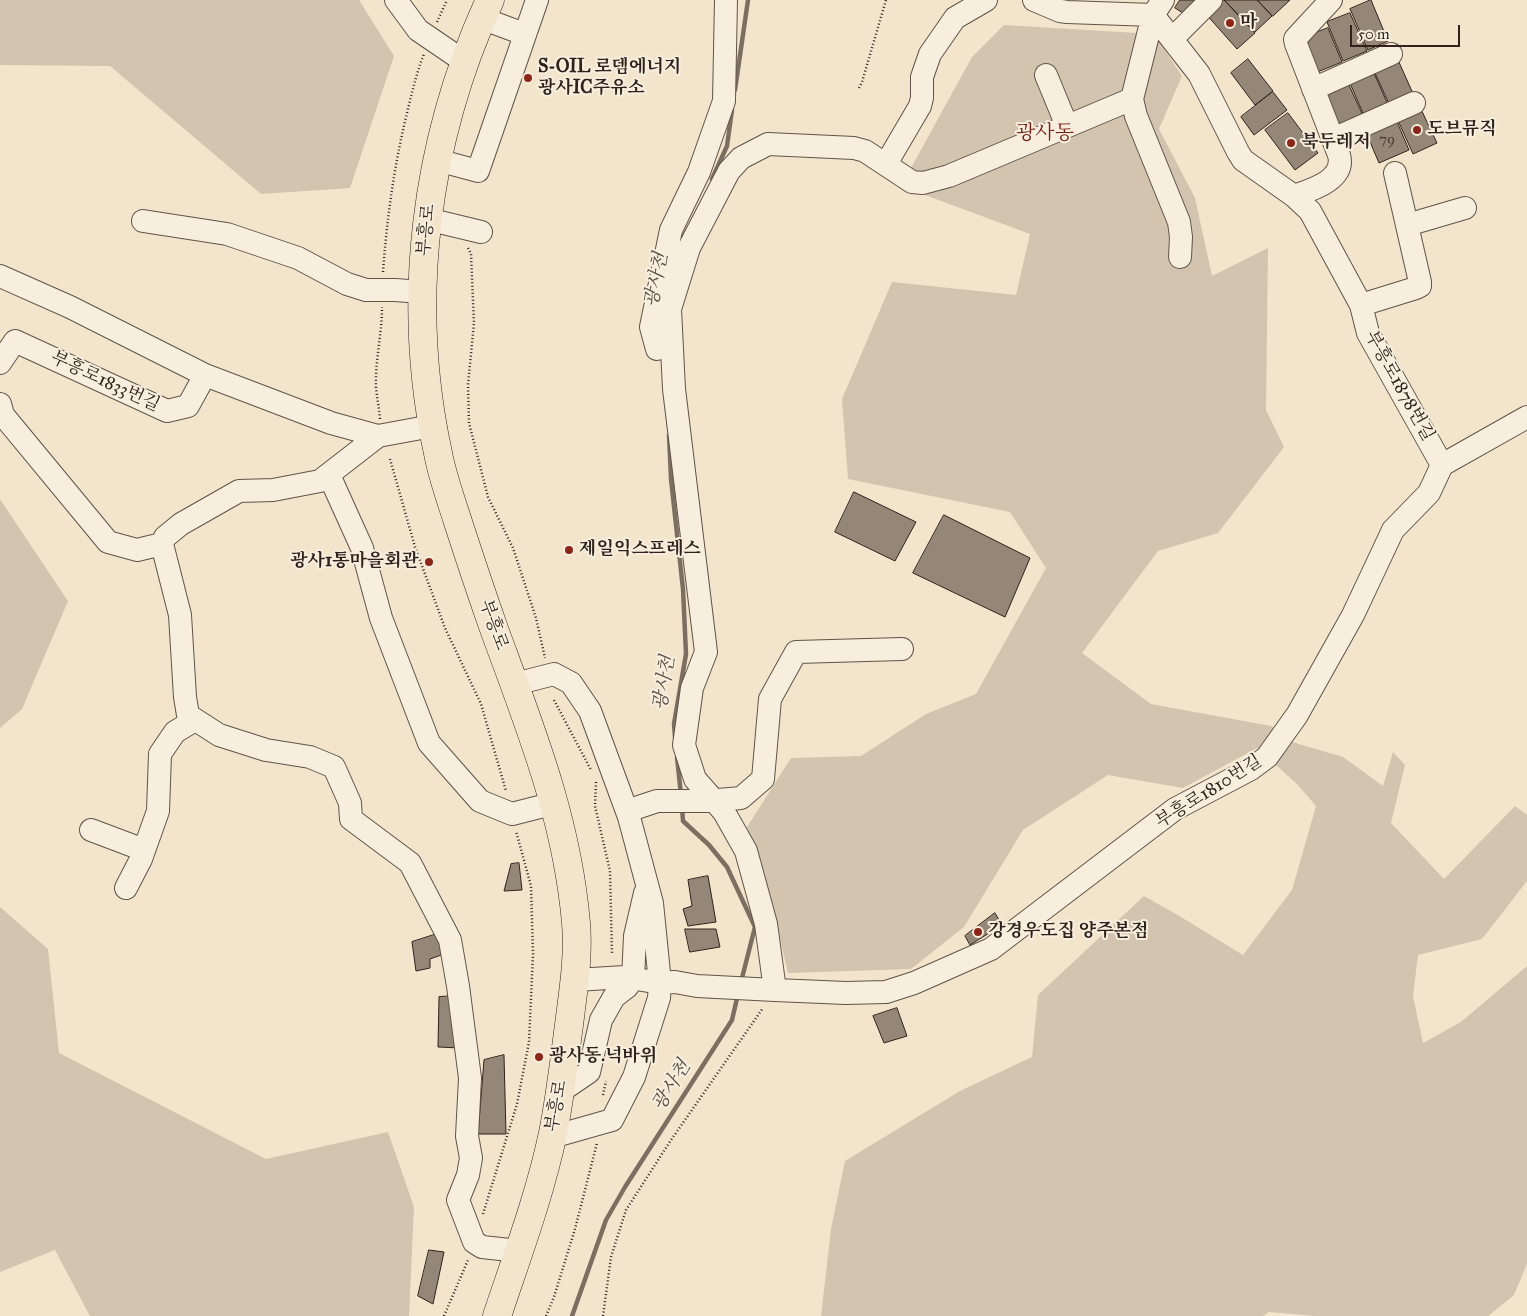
<!DOCTYPE html>
<meta charset="utf-8">
<style>
body{margin:0}
#map{position:relative;width:1527px;height:1316px;overflow:hidden;background:#f3e5cc;font-family:"IM FELL Great Primer",serif}
canvas{display:block}
.scale{position:absolute;left:1350px;top:25px;width:110px;height:22px;box-sizing:border-box;border:2px solid #2f221c;border-top:0;padding-left:6px;font-size:15px;line-height:18px;white-space:nowrap;color:#2f221c;-webkit-text-stroke:4px #f7eede;paint-order:stroke}
</style>
<div id="map">
<canvas width="1527" height="1316"></canvas>
<div class="scale">50 m</div>
</div>
<script>
const ctx = document.querySelector('canvas').getContext('2d');
ctx.lineJoin = 'round';
function fillPath(path, color) { ctx.fillStyle = color; ctx.fill(path, 'evenodd'); }
function strokePath(path, color, width, dash) { ctx.strokeStyle = color; ctx.lineWidth = width; ctx.lineCap = dash ? 'butt' : 'round'; ctx.setLineDash(dash || []); ctx.stroke(path); }
function write(font, color, halo, rows, align = 'center') {
  ctx.font = font + ' "IM FELL Great Primer","Noto Serif KR",serif'; ctx.lineWidth = 4; ctx.setLineDash([]); ctx.textBaseline = 'middle'; ctx.strokeStyle = halo; ctx.fillStyle = color; for (const [text, x, y, turn = 0] of rows) {
    ctx.save(); ctx.translate(x, y); ctx.rotate((+turn || 0) * Math.PI / 180); ctx.textAlign = isNaN(turn) ? turn : align; if (halo) ctx.strokeText(text, 0, 0); ctx.fillText(text, 0, 0); ctx.restore();
  }
}
const green = new Path2D(`
 M0,0H359L394,56L350,188L261,194L110,66L0,65Z
 M1004,25L1154,34L1182,76L1159,129L1195,198L1212,276L1268,248L1266,410L1284,447L1218,533L1158,551L1082,653L1151,704L1271,726L1292,742L1343,757L1383,786L1393,752L1405,765L1391,823L1444,879L1515,806L1527,815V881L1482,939L1418,955L1413,996L1423,1043L1461,1022L1527,966V1264L1514,1295L1488,1316H1315L1269,1312L1263,1316H821L831,1229L845,1161L960,1091L1032,1057L1038,995L1144,896L1181,917L1243,955L1292,890L1316,806L1297,784L1257,748L1183,788L1108,775L1023,830L964,927L911,969L788,973L768,887L747,827L791,758L861,756L926,714L976,694L1046,568L1010,512L848,479L842,399L892,282L1016,295L1030,234L901,186L972,57Z
 M0,499L68,601L22,709L0,728Z
 M0,907L48,949L59,1053L266,1159L388,1132L414,1207L409,1316H90L55,1250L0,1272Z`);
const stream = new Path2D(`
 M735,90L748,0
 M712,179L727,146L732,110
 M669,435L671,479L683,589L686,654L674,724L675,737
 M677,757L681,795
 M682,807L683,821L709,845L727,867L755,927L741,982
 M572,1316L606,1220L625,1187L732,1020L738,994`);
const building = new Path2D(`
 M1180,0H1203L1191,18L1175,8Z
 M1219,0H1224L1255,33L1237,49L1205,13Z
 M1225,0H1257L1272,16L1255,32Z
 M1258,0H1290L1273,16Z
 M1371,0L1388,41L1368,50L1350,9Z
 M1350,13L1367,51L1343,61L1327,22Z
 M1328,28L1342,62L1315,73L1301,39Z
 M1248,59L1273,91L1255,105L1231,73Z
 M1398,60L1415,98L1391,108L1374,71Z
 M1373,71L1390,109L1366,120L1349,81Z
 M1348,83L1365,120L1341,131L1324,93Z
 M1273,92L1287,110L1254,135L1241,117Z
 M1419,105L1437,143L1413,154L1396,116Z
 M1288,113L1318,153L1295,170L1265,130Z
 M1395,117L1409,150L1379,163L1365,130Z
 M854,492L916,522L895,561L835,532Z
 M944,515L1030,558L1005,617L913,573Z
 M519,863L522,890L504,891L511,864Z
 M708,876L716,922L688,926L683,909L692,906L688,880Z
 M995,913L1002,925L970,945L965,936Z
 M685,929H716L720,947L690,952Z
 M440,933L447,953L430,959V968L416,971L412,942Z
 M454,996L460,1048L438,1047L439,997Z
 M897,1008L907,1036L884,1043L873,1016Z
 M504,1055L506,1134H478L484,1060Z
 M429,1250L444,1252L433,1304L418,1296Z`);
const path = new Path2D(`
 M437,22L447,0
 M859,88L862,82L886,0
 M468,248L471,254L474,323L468,385L469,423L488,497L513,548L536,618L545,658
 M383,272C387,218 394,166 407,113C412,93 416,74 424,54
 M380,419C379,408 377,398 376,387C375,361 382,334 382,307
 M390,459L415,547L445,628L481,704L506,791
 M554,700L591,770
 M596,782L595,806L610,871L612,954
 M603,1095L606,1081
 M483,1214L517,1104L529,1042L533,954L531,886L516,831
 M444,1316L468,1260
 M546,1316L554,1297L575,1229L597,1143
 M603,1316L611,1257L626,1210L671,1140L763,1008`);
const minor = new Path2D(`
 M396,0L418,30L465,62
 M1034,0L1060,11L1067,12L1153,15L1199,74L1238,152L1243,160L1294,196L1310,211L1361,305L1368,333L1442,465
 M481,18L524,34
 M1172,39L1211,0
 M1046,75L1067,126
 M1313,89L1391,54
 M1132,99L1136,116L1179,222L1181,237L1180,257
 M1333,139L1414,103
 M437,160L478,171L537,0
 M886,164L920,106L922,98V77L930,54L955,18L986,0
 M1294,196C1311,190 1346,180 1339,155L1296,44L1295,39L1331,0
 M427,219L481,232
 M143,221L227,234L298,258L347,284L366,290H395L422,292
 M1407,225L1465,208
 M0,276L70,307L205,375L331,423L378,436L432,426
 M1361,305L1416,288L1420,286V282L1395,173
 M657,349L651,327L671,230L699,172L724,101L726,0
 M0,363L15,341L167,411L188,406L205,375
 M0,404L3,415L108,542L137,550L162,544
 M378,436L320,481L273,490L239,491L181,524L165,537L162,544L180,615L185,697L188,715L219,735L266,750L310,757L334,767L350,803L351,819L410,863L450,940L458,986L470,1078L467,1136L471,1158L468,1175L458,1200L474,1242L482,1247L519,1251
 M329,475L362,548L381,618L429,743L480,801L512,814L555,803
 M515,684L554,674L571,683L590,711L629,817L652,903L660,983L659,998L634,1077L612,1120L552,1137
 M627,811L657,801H706L741,798L763,779L770,699L796,652L902,649
 M91,830L144,850
 M126,888L141,859L158,811L160,754L175,732L195,720
 M575,980L625,977L660,983L675,982L697,986L775,990L846,993L886,992L914,983L991,949L1175,809L1251,769L1267,757L1297,715L1353,615L1393,530L1429,493L1442,465L1527,417
 M775,990L766,924L746,851L724,812L695,779L684,745L692,688L706,652L674,389L670,309L689,248L729,171L741,158L768,144L854,148L865,151L912,182L923,183L949,176L1132,99L1153,15L1163,0
 M561,1091L589,1072L601,1020L614,997L627,987L633,979L635,936L645,893`);
const major = new Path2D(`
 M490,0C425,141 405,301 438,453C442,475 450,497 457,519C469,556 481,592 494,629C530,727 567,818 576,923C579,957 573,992 569,1025C564,1062 560,1098 553,1133C540,1195 517,1256 497,1316`);
const markers = [
 [1230,23,5,"#8f2418"],
 [528,78,5,"#8f2418"],
 [1417,130,5,"#8f2418"],
 [1291,143,5,"#8f2418"],
 [569,550,5,"#8f2418"],
 [429,562,5,"#8f2418"],
 [978,932,5,"#8f2418"],
 [539,1057,5,"#8f2418"]
];
const numberNames = [
 ["79",1387,140]
];
const poiNames = [
 ["마",1240,23],
 ["S-OIL 로뎀에너지",538,68],
 ["광사IC주유소",538,89],
 ["도브뮤직",1427,130],
 ["북두레저",1301,143],
 ["제일익스프레스",579,550],
 ["광사1통마을회관",419,562,"right"],
 ["강경우도집 양주본점",988,932],
 ["광사동.넉바위",549,1057]
];
const streetNames = [
 ["부흥로",427,230,-84],
 ["부흥로1833번길",105,382,25],
 ["부흥로1878번길",1399,386,61],
 ["부흥로",493,625,70],
 ["부흥로1810번길",1209,792,-32],
 ["부흥로",557,1106,-80]
];
const waterNames = [
 ["광사천",657,280,-79],
 ["광사천",665,683,-81],
 ["광사천",672,1086,-58]
];
const quarterNames = [
 ["광사동",1045,134]
];
fillPath(green, '#d2c4ae');
strokePath(stream, '#7c6f62', 4.5);
fillPath(building, '#958778');
strokePath(building, '#2f221c', 1);
strokePath(minor, '#605348', 24);
strokePath(major, '#2f221c', 29);
strokePath(path, '#2f221c', 2.5, [1, 2.5]);
strokePath(minor, '#f7eede', 22);
strokePath(major, '#f3e5cc', 28);
for (const [x, y, r, color] of markers) { const dot = new Path2D(); dot.arc(x, y, r, 0, 2 * Math.PI); ctx.fillStyle = color; ctx.fill(dot); strokePath(dot, '#f7eede', 2); }
write('15px', '#483b33', null, numberNames);
write('bold 18px', '#2f221c', '#f7eede', poiNames, 'left');
write('18px', '#2f221c', '#f7eede', streetNames);
write('italic 19px', '#5c4f45', '#f7eede', waterNames);
write('20px', '#7a1f14', '#f7eede', quarterNames);
</script>
